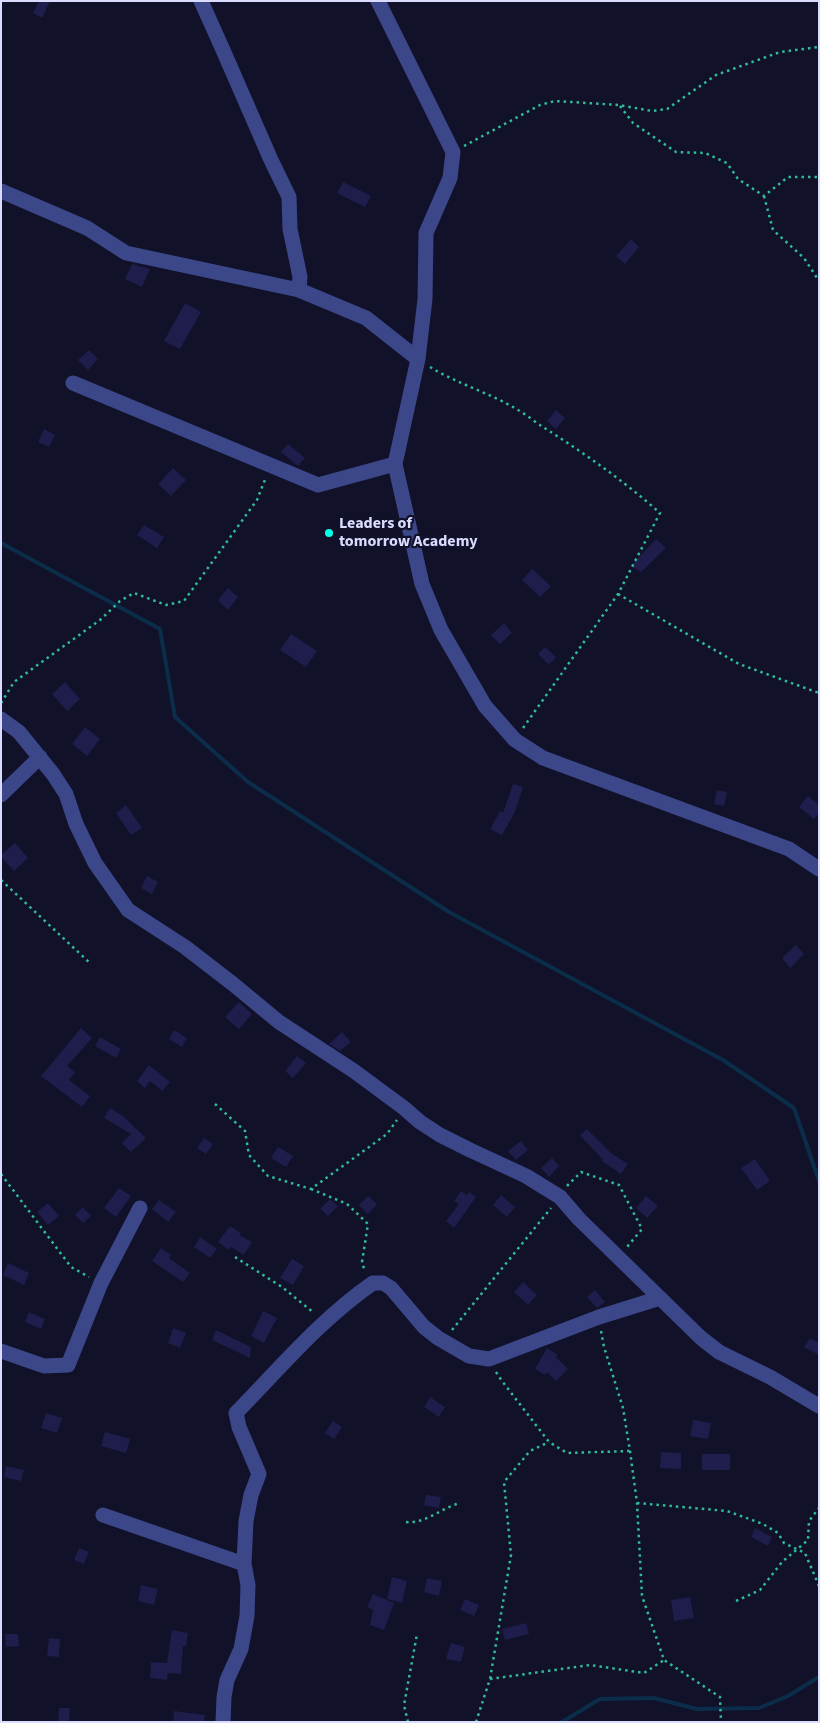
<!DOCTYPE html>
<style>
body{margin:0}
#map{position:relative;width:820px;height:1723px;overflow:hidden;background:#11112a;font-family:"Source Sans 3",sans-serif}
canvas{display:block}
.frame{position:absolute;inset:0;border:2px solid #dadcff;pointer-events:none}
</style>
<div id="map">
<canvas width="820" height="1723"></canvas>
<div class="frame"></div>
</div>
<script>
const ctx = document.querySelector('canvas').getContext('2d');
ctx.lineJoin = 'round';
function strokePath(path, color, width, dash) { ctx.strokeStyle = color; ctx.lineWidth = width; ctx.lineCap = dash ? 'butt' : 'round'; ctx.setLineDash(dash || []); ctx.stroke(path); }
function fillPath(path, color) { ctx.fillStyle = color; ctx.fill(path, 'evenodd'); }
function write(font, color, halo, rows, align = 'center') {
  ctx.font = font + ' "Source Sans 3",sans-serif'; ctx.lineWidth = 4.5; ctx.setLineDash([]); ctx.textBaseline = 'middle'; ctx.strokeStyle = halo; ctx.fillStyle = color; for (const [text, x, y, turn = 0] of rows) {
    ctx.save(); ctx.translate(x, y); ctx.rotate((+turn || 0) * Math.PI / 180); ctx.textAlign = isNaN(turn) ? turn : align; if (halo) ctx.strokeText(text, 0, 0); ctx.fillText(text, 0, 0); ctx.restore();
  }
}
const stream = new Path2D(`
 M1,543L160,629L175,717L248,782L449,912L723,1060L794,1108L819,1181
 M562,1722L600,1699L654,1698L697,1709L759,1708L788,1696L819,1677`);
const building = new Path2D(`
 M39,1H50L42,18L33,13Z
 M343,182L371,196L365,207L337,193Z
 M631,239L639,247L625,264L616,256Z
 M132,264L150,269L142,287L125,279Z
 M185,303L201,312L180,349L164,341Z
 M89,350L98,359L88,370L78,360Z
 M556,410L565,418L556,429L547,421Z
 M44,429L55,435L49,447L38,442Z
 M288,444L305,458L298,466L281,452Z
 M173,468L186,480L171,496L158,484Z
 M144,525L164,537L157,548L137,535Z
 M656,539L666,548L641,572L631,566Z
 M532,569L551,586L540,597L522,580Z
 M228,588L238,597L228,610L218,600Z
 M504,623L512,633L500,644L491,635Z
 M291,634L317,651L306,667L280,650Z
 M545,647L556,657L549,665L538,654Z
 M65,682L80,699L67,711L52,694Z
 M85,727L100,739L87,756L72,744Z
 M513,784L523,787L515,812L502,835L490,829L500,811L503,813Z
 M717,790L727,792L724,806L714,804Z
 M808,796L819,805V813L814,819L799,807Z
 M126,805L142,828L131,835L116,813Z
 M15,843L28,858L14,871L1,857V855Z
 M147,876L158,882L152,894L141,888Z
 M796,945L804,954L790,968L782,958Z
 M239,1002L252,1014L239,1029L225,1017Z
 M81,1028L92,1038L67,1066L75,1072L69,1080L90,1096L82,1107L41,1076Z
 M174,1030L187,1038L182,1047L169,1039Z
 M342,1032L351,1042L340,1051L329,1044Z
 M100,1037L121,1049L116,1058L95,1046Z
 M297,1056L306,1063L293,1078L285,1071Z
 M149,1065L170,1082L162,1091L150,1081L145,1088L137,1081Z
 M110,1108L123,1116L146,1138L131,1152L122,1143L131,1134L104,1118Z
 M587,1129L611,1153L628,1164L621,1174L602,1161L603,1160L580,1135Z
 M204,1138L213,1144L206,1154L197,1148Z
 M521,1141L528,1150L516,1160L508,1151Z
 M278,1147L293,1156L286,1167L271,1158Z
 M552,1158L559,1166L549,1177L541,1168Z
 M755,1159L770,1181L757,1190L741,1168Z
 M119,1188L131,1196L116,1217L104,1208Z
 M461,1191L467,1195L469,1192L476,1197L454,1228L446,1221L459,1204L454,1201Z
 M501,1195L515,1207L507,1217L493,1205Z
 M368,1196L377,1204L368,1214L359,1205Z
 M646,1196L658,1206L647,1218L636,1208Z
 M330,1199L338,1206L328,1216L320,1209Z
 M159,1200L176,1212L168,1222L152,1209Z
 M48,1203L59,1216L48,1225L37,1212Z
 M83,1207L91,1216L83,1223L75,1215Z
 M230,1226L241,1233L239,1235L252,1242L244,1255L231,1247L229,1250L218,1242Z
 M200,1237L217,1249L210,1258L194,1247Z
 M161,1248L171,1255L169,1258L190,1273L183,1282L152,1261Z
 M292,1259L304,1266L293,1285L280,1278Z
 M8,1263L29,1273L24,1285L3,1275Z
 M523,1282L537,1295L528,1305L514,1292Z
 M595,1290L605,1302L597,1308L587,1297Z
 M263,1311L277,1318L264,1343L251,1336Z
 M29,1312L45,1319L41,1329L25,1322Z
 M173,1328L186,1333L180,1348L168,1343Z
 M216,1330L251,1347L250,1358L212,1340Z
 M810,1338L819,1343V1355L804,1347Z
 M547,1348L558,1355L556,1357L568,1369L556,1381L547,1372L545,1375L535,1369Z
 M430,1397L445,1407L439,1417L424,1407Z
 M46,1413L62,1418L57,1433L41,1428Z
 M693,1420L711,1423L708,1439L690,1436Z
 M333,1421L342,1427L334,1439L325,1433Z
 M105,1432L130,1439L126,1453L101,1446Z
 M661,1452L681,1453V1469L660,1468Z
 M702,1454H730V1470H702Z
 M6,1466L24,1470L21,1481L4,1477Z
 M426,1495L441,1497L439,1508L424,1505Z
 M755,1528L772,1537L768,1546L751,1537Z
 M79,1548L89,1552L84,1564L74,1560Z
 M392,1577L407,1581L402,1603L387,1599Z
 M427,1578L442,1581L439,1596L424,1592Z
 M141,1585L158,1589L154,1605L138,1601Z
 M373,1594L394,1603L384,1630L370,1625L373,1610L367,1607Z
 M690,1597L694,1618L674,1621L671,1600Z
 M465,1599L479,1605L474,1616L460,1610Z
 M526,1623L529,1634L505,1640L502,1629Z
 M172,1630L188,1633L186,1646H183L181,1674L168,1673L167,1680L150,1678L151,1662L167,1663Z
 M5,1634H18L19,1646L6,1647Z
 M49,1638L60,1639L59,1657L47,1656Z
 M451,1643L465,1647L461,1662L446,1659Z
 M59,1708H70L69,1722H58Z
 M174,1711L205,1715L204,1722H173Z`);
const path = new Path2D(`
 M620,106L633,123L676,152L705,153L727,163L738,179L764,196L788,177H819
 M464,146L540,105L555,101L619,105L652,111L667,109L716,75L780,52L819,47
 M764,196L773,230L804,258L819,281
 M430,367C458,384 490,393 518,410C527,415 535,422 543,427C584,453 624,481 660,513L618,594L523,728
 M618,594L739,664L819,693
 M1,703L14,682L100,620L120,601L134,593L166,605L184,601L257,500L266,477
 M1,880L91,964
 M215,1104L245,1131L249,1155L268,1176L311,1189L387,1134L397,1120
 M1,1174L71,1267L89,1277
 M567,1186L581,1172L619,1185L642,1229L627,1247
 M311,1189L347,1204L368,1224L362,1262L365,1272
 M235,1257L282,1287L314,1313
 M452,1330L551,1208
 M601,1331L604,1347L623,1408L630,1451L637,1503L642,1596L664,1660L720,1697L721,1722
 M496,1372L502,1381L549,1442L567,1453L630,1451
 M637,1503L727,1511L763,1524L778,1533L784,1543L805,1553L819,1586
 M406,1522C425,1524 440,1509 457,1504
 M736,1601L760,1590L782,1562L808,1540L809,1521L819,1508
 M490,1679L590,1665L644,1673L664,1660
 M408,1722L404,1705L417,1634
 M476,1722L490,1679L511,1555L504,1482L530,1451L549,1442`);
const minor = new Path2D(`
 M201,1L223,50L271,160L289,197L290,229L300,277L299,290
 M378,1L453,152L450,178L426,233L425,299L418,359L395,464L422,584L441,630L485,706L515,740L543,758L789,849L819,869
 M1,191L87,228L126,253L299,290L366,318L418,359
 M73,383L318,485L395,464
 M1,719L19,732L53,774L66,794L76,824L95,863L128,910L185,947L233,984L279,1022L354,1071L404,1108L420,1122L440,1135L470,1150L526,1176L560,1197L579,1219L701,1338L719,1352L770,1377L819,1406
 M1,795L40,757
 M1,1351L44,1366L68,1365L101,1283L140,1208
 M103,1515L244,1564
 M223,1722L224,1697L227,1680L241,1649L247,1616L248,1585L244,1564L246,1521L251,1495L259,1474L239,1427L236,1413C280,1368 321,1319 373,1283H383L391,1288L424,1327L438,1338L469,1356L489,1359L599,1317L660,1298`);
const markers = [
 [329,533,5,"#06ffea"]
];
const poiNames = [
 ["Leaders of",339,524],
 ["tomorrow Academy",339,542]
];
strokePath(stream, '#0b2d49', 4);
fillPath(building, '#1e1d4b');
strokePath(path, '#30bc9a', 2.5, [2.5, 4]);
strokePath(minor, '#3c4789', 15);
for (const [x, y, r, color] of markers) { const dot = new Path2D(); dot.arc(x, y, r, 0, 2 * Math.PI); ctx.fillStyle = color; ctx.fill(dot); strokePath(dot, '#11112a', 2); }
write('bold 16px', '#dadcff', '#11112a', poiNames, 'left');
</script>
